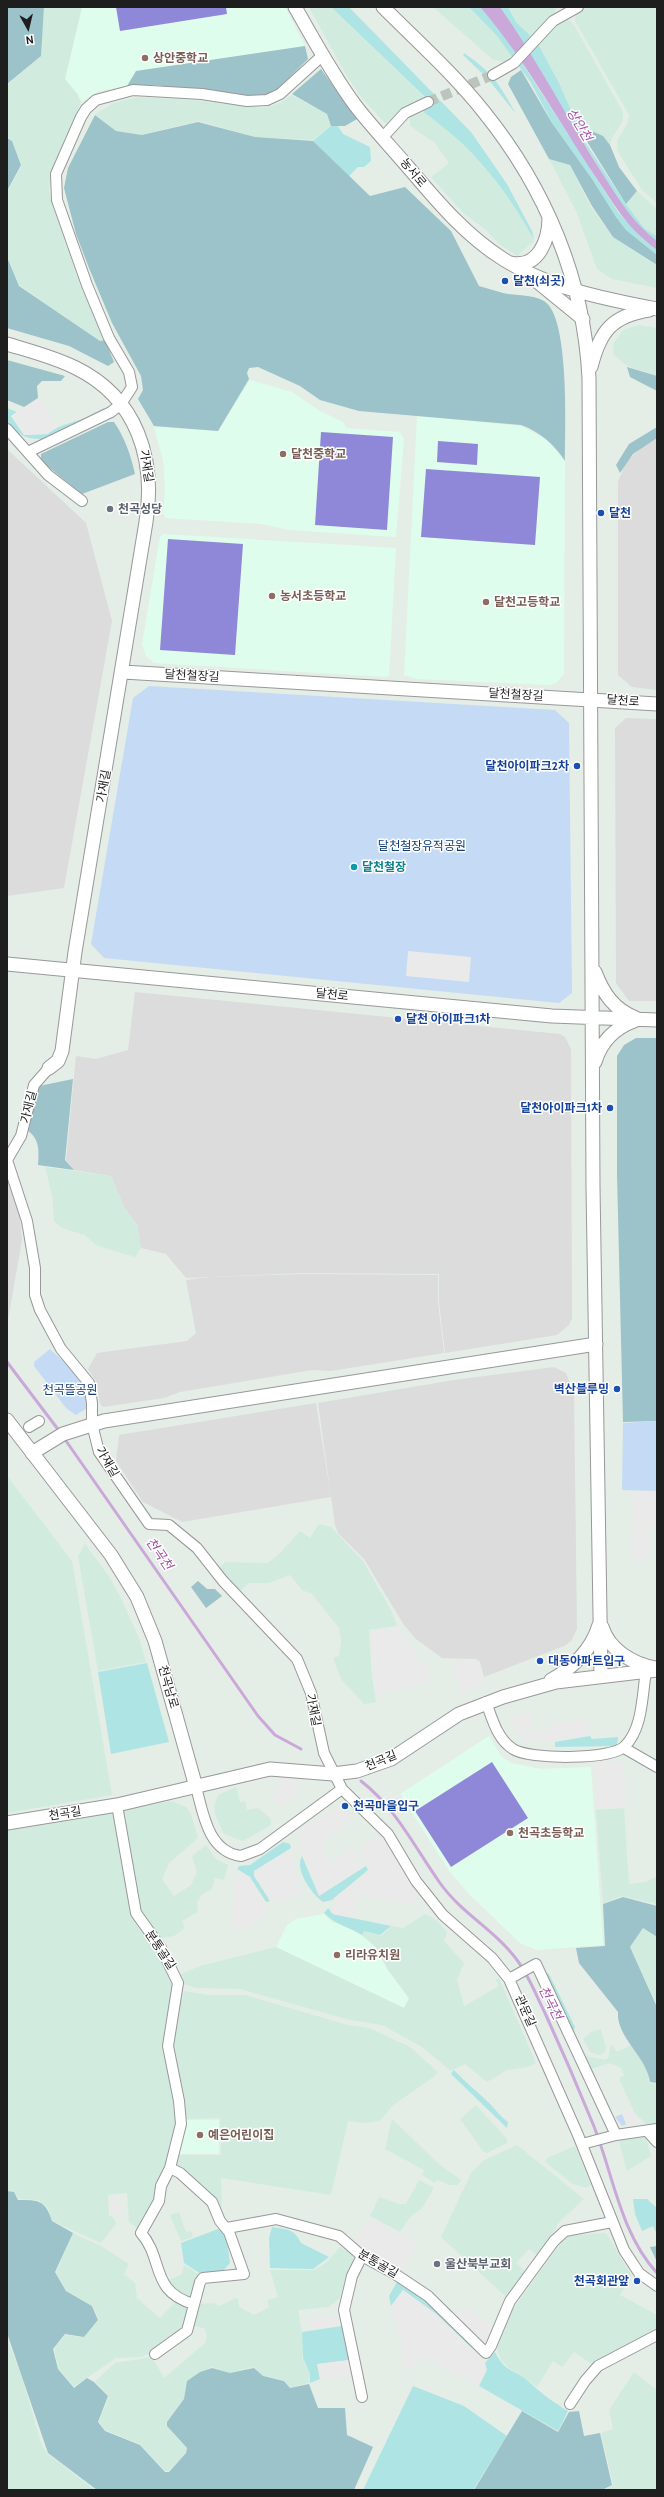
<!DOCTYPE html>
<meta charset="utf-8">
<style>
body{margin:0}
#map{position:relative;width:664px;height:2497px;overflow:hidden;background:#e4eee6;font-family:Cabin,sans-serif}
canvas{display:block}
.frame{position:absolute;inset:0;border:8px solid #1e1e1e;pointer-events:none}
.north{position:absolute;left:8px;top:8px;width:40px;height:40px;-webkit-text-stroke:3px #fff;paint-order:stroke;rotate:172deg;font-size:11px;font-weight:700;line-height:16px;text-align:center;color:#1e1e1e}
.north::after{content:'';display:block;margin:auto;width:14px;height:18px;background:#1e1e1e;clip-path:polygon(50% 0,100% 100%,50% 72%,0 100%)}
</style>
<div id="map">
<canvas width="664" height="2497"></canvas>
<div class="frame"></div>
<div class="north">N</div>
</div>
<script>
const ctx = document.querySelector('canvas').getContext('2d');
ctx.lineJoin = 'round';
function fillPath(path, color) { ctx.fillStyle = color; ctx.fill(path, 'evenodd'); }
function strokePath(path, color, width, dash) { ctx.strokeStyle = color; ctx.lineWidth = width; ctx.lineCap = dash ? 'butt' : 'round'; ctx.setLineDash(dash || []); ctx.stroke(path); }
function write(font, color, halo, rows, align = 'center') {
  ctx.font = font + ' Cabin,"Noto Sans KR",sans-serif'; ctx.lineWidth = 3; ctx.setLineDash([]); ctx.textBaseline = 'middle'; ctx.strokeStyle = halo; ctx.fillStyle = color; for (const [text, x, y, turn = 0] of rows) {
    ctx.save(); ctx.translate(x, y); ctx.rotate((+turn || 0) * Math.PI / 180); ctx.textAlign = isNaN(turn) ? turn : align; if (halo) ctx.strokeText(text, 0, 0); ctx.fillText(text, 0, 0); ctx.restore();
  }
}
const residential = new Path2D(`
 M657,438V690L632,687L618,675V482L626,462L642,447Z
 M7,449L86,523L112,621L64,888L7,896Z
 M626,718L657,719V1001H629L616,983L615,728Z
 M135,992L560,1034L565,1037L571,1049L572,1318L569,1325L557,1335L445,1353L439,1302V1274L302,1273L186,1278L166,1254L141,1248L137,1225L124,1207L111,1176L74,1170L66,1160L76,1056L96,1059L128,1050Z
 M7,1174L19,1210L22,1240L8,1320Z
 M302,1274L438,1275V1302L444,1353L331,1371L312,1370L180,1392L164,1398L103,1407L100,1404L96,1381L88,1369L97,1353L187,1341L196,1333L186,1280L211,1277Z
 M554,1367L566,1373L574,1393L577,1629L571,1641L564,1646L484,1677L480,1662L476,1659L442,1658L416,1639L404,1625L364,1559L338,1533L335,1525L318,1403L454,1380Z
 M316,1403L331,1497L182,1522L143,1502L116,1461L119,1435Z`);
const education = new Path2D(`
 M82,7H285L305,46L136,71L127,86L99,91L81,102L78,94L65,79Z
 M250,380L292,392L320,411L343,422L346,428L400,432L404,439L396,537L289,530L261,524L166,518L163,514L165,488L163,460L154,427L218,431Z
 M417,416L521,426L547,440L565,461L564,674L556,683L549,685L417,679L404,675Z
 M164,534L396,548L389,675L386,677L154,663L146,656L142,644L160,537Z
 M489,1736L501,1756L511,1763L541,1769L591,1767L603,1945L536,1950L520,1943L470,1895L450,1872L400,1794Z
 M324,1914L332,1922L348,1927L362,1936L375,1947L388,1970L409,1999L404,2008L276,1947L287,1925L296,1919Z
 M185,2120H219V2154H177Z`);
const farmland = new Path2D(`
 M44,7H82L65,79L77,94L81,102L53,165L49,190L54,210L81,287L104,340L100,341L19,285L7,256V192L22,165L12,141L7,137V85L41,56Z
 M309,7H331L425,98L403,107L388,124L385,123L361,97L346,75Z
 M433,7H469L497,36L512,56L504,62L492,59Z
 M508,7H556L553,18L532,37L516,22Z
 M581,7H657V203L642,190L618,152L617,141L627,124L629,115L575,21L576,12Z
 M567,18L574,25L623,112V121L612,138L610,145L602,136L576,124L559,83L537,42L548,29Z
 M292,95L327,114L331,126L313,140L255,137L198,121L142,135L116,131L95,114L114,103L137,97L209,101L261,108L278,104Z
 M422,112L441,124L487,168L516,207L534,241L517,256L499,244L487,231L463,213L431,177L449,163L435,143L410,126V117Z
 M549,159L570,165L591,207L613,237L657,266V288L612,279L597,269L576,211Z
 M637,191L657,209V236L645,229L626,204Z
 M639,325L657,328V376L627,366L613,354L614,343L623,330Z
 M45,1167L111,1176L124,1207L137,1225L141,1248L135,1257L98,1246L84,1235L62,1228L54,1221L52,1195Z
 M7,1476L72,1561L112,1795L7,1813Z
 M319,1524L331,1527L363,1561L392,1612L397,1626L369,1630L372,1677L376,1702L364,1704L341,1679L333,1658L339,1656L341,1641L339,1628L312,1594L302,1590L290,1575L269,1583H249L240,1591L217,1569L226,1562L267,1563L277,1556L300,1531L310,1538Z
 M85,1544L108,1575L120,1596L139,1638L146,1662L98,1671L78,1556Z
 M236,1787L240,1802L245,1801L247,1810L258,1808L270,1818L271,1822V1825L243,1841L224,1834L216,1817L214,1807L218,1795Z
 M172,1801L186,1807L191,1814L198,1838L169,1863L162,1879L174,1896L191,1885L197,1872L192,1856L206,1845L216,1859L228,1865L224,1880L215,1878L212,1889L201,1895L197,1902L198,1912L182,1921L185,1928L174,1936L163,1938L158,1937L140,1913L123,1810Z
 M624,1808L629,1884L646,1882L657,1876V1904L622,1896L603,1903L596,1810Z
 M111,1813L114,1816L133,1916L155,1945L174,1983L163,2049L174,2093L177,2123L167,2166L153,2206L138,2229L129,2222L127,2193L108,2195L109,2215L114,2218L116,2224L101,2243L52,2221L48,2208L38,2200L19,2199L14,2192L7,2191V1830Z
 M425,1914L435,1919L447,1932L444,1941L464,1963L457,1980L464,2006L499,1986L495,1979L499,1978L536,2063L528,2067L507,2070L487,2082L465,2064L451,2071L422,2047L382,2025L350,2020L240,1989L196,1988L184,1984L181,1974L200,1966L276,1947L404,2008L409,1998L388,1970L376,1947L362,1935L364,1931L381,1936L392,1926L403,1928Z
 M643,1928L657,1938V2005L630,1947Z
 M184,1991L208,1995H245L348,2025L369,2028L410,2047L438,2072L431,2079L393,2105L380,2121L364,2123L348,2121L331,2195L221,2178L222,2208L219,2207L174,2165L176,2155H221L220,2118L185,2119L183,2095L172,2043L177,2013Z
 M601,2029L606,2048L605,2052L599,2055L590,2052L583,2039L591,2032Z
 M611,2044L617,2052L631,2045L648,2071L649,2083L657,2084V2125L648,2126L634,2112L619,2078L624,2076L621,2068L609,2063L589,2070L585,2056L605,2060L608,2058Z
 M476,2105L507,2139V2143L487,2153L483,2151L460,2119Z
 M392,2119L440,2165L461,2180L458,2185H450L437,2180L435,2183L422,2175L424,2170L385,2149Z
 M645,2134L651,2156L627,2171L619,2141Z
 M517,2145L584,2199L558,2223L555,2230L537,2255L529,2249L516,2263L525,2271L506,2297L441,2237L471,2173L484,2160Z
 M575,2146L591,2185L586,2188L573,2184L545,2162L547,2158Z
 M419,2180L434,2188L422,2208L411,2216L400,2232L370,2216L379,2197L399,2204H406Z
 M179,2212L186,2232L191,2231L193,2237L181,2241L170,2215Z
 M73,2233L101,2246L129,2264L124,2274L135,2283L137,2298L160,2318L175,2302L189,2307L185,2329L160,2349L141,2357L116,2358L74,2387L59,2369L54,2349L65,2335L84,2337L99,2320L93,2306L67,2291L56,2272Z
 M606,2233L632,2276L620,2295L657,2315V2333L603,2357L593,2365L574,2352L562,2367L553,2361L537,2387L509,2368L501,2360L497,2349L507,2317L563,2240L572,2235Z
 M340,2247L356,2257V2260L348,2273L340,2298L329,2307L298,2310L304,2345L302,2358L310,2374L309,2383L290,2388L284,2380L263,2376L254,2367L230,2373L212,2367L200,2372L187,2381L184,2399L167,2422V2426L187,2449L186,2453L169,2471H165L140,2444L105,2430L99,2422L109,2396L95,2381L115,2363L152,2357L164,2378L205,2343L207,2335L204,2328L194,2326L197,2304L214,2303L219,2306L236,2298L238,2299L239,2307L254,2315L269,2307L267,2300L278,2297L270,2270H314L326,2263Z
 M184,2265L200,2275L192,2298H182L167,2281L182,2274Z
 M7,2338L21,2374L42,2446L48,2454L95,2490H7Z
 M634,2372L657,2390V2490H604L613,2485L601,2433L613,2429L609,2410Z`);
const grass = new Path2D(`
 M331,7H349L471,132L507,184L532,231L534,240C507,189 471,145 423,112L429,106L426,98Z
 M469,7H480L503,33L618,212L644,240L657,250V255L626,230L616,217L592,179L552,123L531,83L497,36Z
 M500,7H508L516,22L537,42L559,83L585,142L626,204L645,229L657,236V241L644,232L623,207Z
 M464,53C494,74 498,82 516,114L488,79L463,55Z
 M331,126H338L343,134L370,147L371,161L364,167H358L348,177L313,141Z
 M7,408L17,412L11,416L24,435L47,434L58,427L85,418L104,408L105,410L43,439C26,440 18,434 7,423Z
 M147,1663L169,1742L111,1754L98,1672Z
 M590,1736L592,1739L618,1737L617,1746L555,1747V1742Z
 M283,1842L290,1844L291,1848L254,1871V1876L270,1901L266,1902L250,1877L237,1869L239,1866L250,1865Z
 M302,1856L319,1896L366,1866L368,1870L332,1900L323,1902C312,1894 294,1870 302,1856Z
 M328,1908L333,1914L391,1926L380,1935L364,1931L362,1935C349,1927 334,1924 324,1913Z
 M544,1971L549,1974L575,2027L573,2032Z
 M454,2070C465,2082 477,2091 488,2102C495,2109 500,2116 508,2122L507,2128L451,2074Z
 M633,2199H647L657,2208V2234L653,2226L642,2231L635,2214Z
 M272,2227C286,2229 295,2229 301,2243L329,2257L313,2269L270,2268L269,2238Z
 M218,2229L226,2233L230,2263L222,2272L201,2274L184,2263L181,2243Z
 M397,2282L422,2296L474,2346L472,2348L436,2314L403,2290L391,2306L389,2296Z
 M342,2326L348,2353L331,2355L348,2353L350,2360L317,2364L320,2379L310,2383V2374L303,2358L302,2332Z
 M495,2352C505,2373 515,2369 529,2382C542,2394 553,2402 568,2411L558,2431L479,2386L487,2370L485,2363Z
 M413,2386L464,2406L507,2436L473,2490H363Z`);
const forest = new Path2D(`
 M7,7H44L41,56L7,84Z
 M305,46L308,59L272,95L246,97L156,85L127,86L136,71Z
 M321,69L357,119L345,126H331L327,114L292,94Z
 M521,70L552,123L592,179L616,217L626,230L657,255V265L613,237L592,206L570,165L549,159L508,84L511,77Z
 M95,115L116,131L142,135L198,122L255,137L313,141L370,196L405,187L451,231L479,286C487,288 495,291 503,293C516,296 532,294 544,301C570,316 565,431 565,461C554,444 540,432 521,425L359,411L320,400L300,386L258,367L249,368L247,373L249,379L218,431L154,426L138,399L143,390L141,376L112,323L89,268L76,234L64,188L68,168Z
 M576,124L603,136L610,145L619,167L637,191L626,204Z
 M7,138L12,141L21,165L7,191Z
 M7,257L19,286L100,341L105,340L114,362L108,366L69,346L7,328Z
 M7,360L65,376L61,381H42L37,386L38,398L24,407L7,400Z
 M627,367L657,376V391L630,377Z
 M108,422H114C125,438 131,456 135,474L82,494L41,461V454Z
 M657,427V438L633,454L620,473L616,465L629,444Z
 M636,1038H657V1421L623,1422L617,1174V1056L624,1045Z
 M73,1079L65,1160L74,1170L38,1165C39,1153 40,1139 28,1131L39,1086Z
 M198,1581L207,1589H215L222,1596L206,1608L191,1587Z
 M623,1897L657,1906V1937L643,1928L630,1947L657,2007V2083L650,2082C647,2057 616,2037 618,2012L579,1963L576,1948L605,1946L603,1904Z
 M7,2191L14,2192L18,2200C39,2200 45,2200 52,2221L73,2233L55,2272L66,2291L92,2306L98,2320L84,2337L65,2334L53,2349L58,2369L74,2388L87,2378L94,2382L108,2396L98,2422L105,2431L140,2445L165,2472H169L186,2453L187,2448L167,2426V2422L184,2399L187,2381L200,2372L212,2368L230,2373L254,2368L263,2376L284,2381L290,2388L309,2384L318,2408H345L347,2435L373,2447L354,2490H97L48,2453L7,2333Z
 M657,2246V2262L650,2247Z
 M522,2411L558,2432L569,2412L579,2411L584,2436L600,2433L612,2485L602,2490H474Z`);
const park = new Path2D(`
 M149,686L555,710L569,723L572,993L559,1003L104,958L91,944L133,698Z
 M50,1349L78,1375L87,1388L90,1406L76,1415L66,1408L34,1366V1362Z
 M657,1421V1491L622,1490L623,1423Z
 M622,2114L626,2124L622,2126L615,2117Z`);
const pitch = new Path2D(`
 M116,7H226L227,14L120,31Z
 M321,432L393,437L387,530L315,525Z
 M438,441L478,444L477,465L437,462Z
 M426,469L540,477L535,545L421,537Z
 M168,539L243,544L235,655L160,650Z
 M492,1762L528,1818L451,1867L415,1811Z`);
const parking = new Path2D(`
 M39,398L58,427L47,434L24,435L11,416Z
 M408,951L471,957L469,982L406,976Z
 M634,1491L657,1492V1527H650L648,1562H631Z
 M398,1626L420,1662L426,1663L430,1677L427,1682L376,1695L370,1631Z
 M472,1660L478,1662L484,1682L462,1695L451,1663Z
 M531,1711L532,1732L550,1731V1725L587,1719L589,1735L545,1742H528L522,1739L514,1726V1716Z
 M623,1761L626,1801L618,1807L597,1808L594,1763Z
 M281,1777L299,1780L296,1795L280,1806L275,1802L272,1790L280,1788Z
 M337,1806L353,1816L346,1820L348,1823L320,1844L332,1861L352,1848L363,1866L320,1895L299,1845V1837L302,1830Z
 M382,1836L420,1898L413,1905L358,1894L353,1918L333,1914L331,1912L334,1898L370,1870L358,1849L376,1837Z
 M291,1849L294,1867L303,1894L277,1902L271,1901L255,1875V1872Z
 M237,1869L250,1878L269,1909L248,1928L232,1929Z
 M631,2110L635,2114L639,2124L628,2125L622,2113Z
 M117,2195L118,2204H122V2212L111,2213L110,2196Z
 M370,2218L417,2243L403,2270L356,2245V2238Z
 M403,2290L436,2314L485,2363L486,2370L478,2385L426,2358L417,2360L412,2370L403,2368L404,2352L391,2307Z
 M467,2306L486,2323L493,2326L484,2346L454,2319Z
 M340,2314L342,2325L310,2330L308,2319Z
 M350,2360L353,2376L320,2379L318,2364Z`);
const water = new Path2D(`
 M480,7H500C538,61 568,120 604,176C620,201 633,223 657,241V250C626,227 616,207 595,176C557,119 525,59 480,7Z`);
const stream = new Path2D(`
 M7,1362L60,1432
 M64,1438L258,1716L275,1735L301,1749
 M361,1781C396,1808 415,1848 440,1883C461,1913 495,1930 517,1960C529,1976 536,1995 545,2013C562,2050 578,2087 593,2124C613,2173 620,2233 657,2273`);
const minorTunnel = new Path2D(`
 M428,102L493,75`);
const minor = new Path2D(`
 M493,75L514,63L553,21L578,7
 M383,137L405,113L428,102
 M7,429L48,475L82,501
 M28,452L111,412L121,404L132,387L129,372L109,338L87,285L57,200L56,174L81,117L86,109L96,100L133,90L202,94L247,101L267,100L280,94L323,55
 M49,1068L34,1085L21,1136L7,1160L27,1221L35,1268V1295L40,1310L61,1349L89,1383L92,1403V1424L99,1452L149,1524L169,1525L197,1548L223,1581L297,1659L311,1693L324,1753L342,1789L388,1834L416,1881L443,1915L492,1958L509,1979L578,2135L624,2250L639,2273L657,2286
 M29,1427L39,1421
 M486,1702C492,1718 497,1739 513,1749C529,1760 612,1760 625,1746C643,1728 642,1695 646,1671
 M624,1748L657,1767
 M196,1787C203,1813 208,1852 241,1856L260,1849L342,1789
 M117,1805L136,1913L161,1948L178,1983L168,2046L179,2101L181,2124L170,2168L161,2186L159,2201L141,2233C164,2259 150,2292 194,2304
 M509,1979L536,1964L616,2135
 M647,2131L657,2142
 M582,2144L616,2135L657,2129
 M227,2228L276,2219L339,2236L362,2256L395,2274L428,2296L486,2353L491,2346L510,2301L554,2241L565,2231L612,2222
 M362,2256L352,2276L344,2310L362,2397
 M155,2354L187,2331L200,2282L203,2278L244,2274L229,2232L220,2221L212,2202L180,2173L170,2168
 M570,2404L585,2381L598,2366L657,2335`);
const tertiary = new Path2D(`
 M295,7C314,40 332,74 355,105C371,126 390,146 408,167C436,200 465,235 503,259C549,288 605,299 657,309
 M383,7C417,41 454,74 484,112C546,189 584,280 589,378L593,1187L601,1676
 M511,263C539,269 549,239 549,217
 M534,279L583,319
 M7,344C30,351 54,357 76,368C137,398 156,459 146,522L75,952L62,1051L58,1061L49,1068
 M591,367C600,331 612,316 649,310
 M123,672L657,704
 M7,964L552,1016L657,1020
 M595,972C603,993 614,1010 636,1018
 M595,1062C601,1042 615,1028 634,1021
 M7,1420L111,1555L137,1597L155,1641L196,1787
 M32,1453L63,1434L104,1421L596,1344
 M602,1627C609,1650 633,1664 655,1668
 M551,1680C573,1668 592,1649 599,1625
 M7,1823L117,1805L270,1769L333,1774L357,1771L391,1759L459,1714L503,1697L556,1682L657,1670`);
const markers = [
 [145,58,4,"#8d6e63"],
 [505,281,4,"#1a4fb4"],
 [283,454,4,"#8d6e63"],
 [110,509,4,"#6b7280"],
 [601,513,4,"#1a4fb4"],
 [272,596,4,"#8d6e63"],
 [486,602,4,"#8d6e63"],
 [577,766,4,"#1a4fb4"],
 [354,867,4,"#0f9aa8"],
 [398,1019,4,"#1a4fb4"],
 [610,1108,4,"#1a4fb4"],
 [617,1389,4,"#1a4fb4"],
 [540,1661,4,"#1a4fb4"],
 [345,1806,4,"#1a4fb4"],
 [510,1833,4,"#8d6e63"],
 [337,1955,4,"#8d6e63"],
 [200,2135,4,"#8d6e63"],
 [437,2264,4,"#6b7280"],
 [637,2281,4,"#1a4fb4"]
];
const educationNames = [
 ["상안중학교",153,58],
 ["달천중학교",291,454],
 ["농서초등학교",280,596],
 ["달천고등학교",494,602],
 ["천곡초등학교",518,1833],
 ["리라유치원",345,1955],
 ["예은어린이집",208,2135]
];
const streetNames = [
 ["농서로",413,173,50],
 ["가재길",146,466,81],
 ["달천철장길",192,676,3],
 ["달천철장길",516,695,3],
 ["달천로",623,701,4],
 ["가재길",104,786,-80],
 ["달천로",332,995,6],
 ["가재길",29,1107,-76],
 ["가재길",107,1462,60],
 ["천곡남로",168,1687,74],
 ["가재길",313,1710,79],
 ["천곡길",381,1761,-23],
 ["천곡길",65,1814,-9],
 ["분통골길",160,1950,56],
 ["관문길",525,2011,66],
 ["분통골길",378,2264,30]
];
const transitNames = [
 ["달천(쇠곳)",513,281],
 ["달천",609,513],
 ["달천아이파크2차",569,766,"right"],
 ["달천 아이파크1차",406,1019],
 ["달천아이파크1차",602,1108,"right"],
 ["벽산블루밍",609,1389,"right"],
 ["대동아파트입구",548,1661],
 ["천곡마을입구",353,1806],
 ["천곡회관앞",629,2281,"right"]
];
const worshipNames = [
 ["천곡성당",118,509],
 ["울산북부교회",445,2264]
];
const parkNames = [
 ["달천철장유적공원",422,846],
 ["천곡뜰공원",70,1390]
];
const cultureNames = [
 ["달천철장",362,867]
];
const waterNames = [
 ["상안천",579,125,59],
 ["천곡천",159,1554,55],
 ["천곡천",550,2003,63]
];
fillPath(residential, '#dbdcdb');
fillPath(education, '#dffded');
fillPath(farmland, '#d1ecdf');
fillPath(grass, '#aee5e4');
fillPath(forest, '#9cc2ca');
fillPath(park, '#c4daf5');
fillPath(pitch, '#8f88d8');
fillPath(parking, '#eaeaea');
fillPath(water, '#caa8d9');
strokePath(stream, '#caa8d9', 3);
strokePath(minorTunnel, '#bcc4be', 10, [10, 5]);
strokePath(minor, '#989898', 12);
strokePath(tertiary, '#989898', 15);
strokePath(minor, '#fff', 10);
strokePath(tertiary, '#fff', 13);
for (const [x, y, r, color] of markers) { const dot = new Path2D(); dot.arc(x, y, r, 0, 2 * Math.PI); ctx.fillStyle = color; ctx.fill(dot); strokePath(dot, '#fff', 1.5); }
write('bold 12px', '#785e54', '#fff', educationNames, 'left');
write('12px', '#1e1e1e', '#fff', streetNames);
write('bold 12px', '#164399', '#fff', transitNames, 'left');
write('bold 12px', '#5b616d', '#fff', worshipNames, 'left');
write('12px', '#133e74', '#fff', parkNames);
write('bold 12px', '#0d838f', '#fff', cultureNames, 'left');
write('italic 13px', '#a451a6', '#fff', waterNames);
</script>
